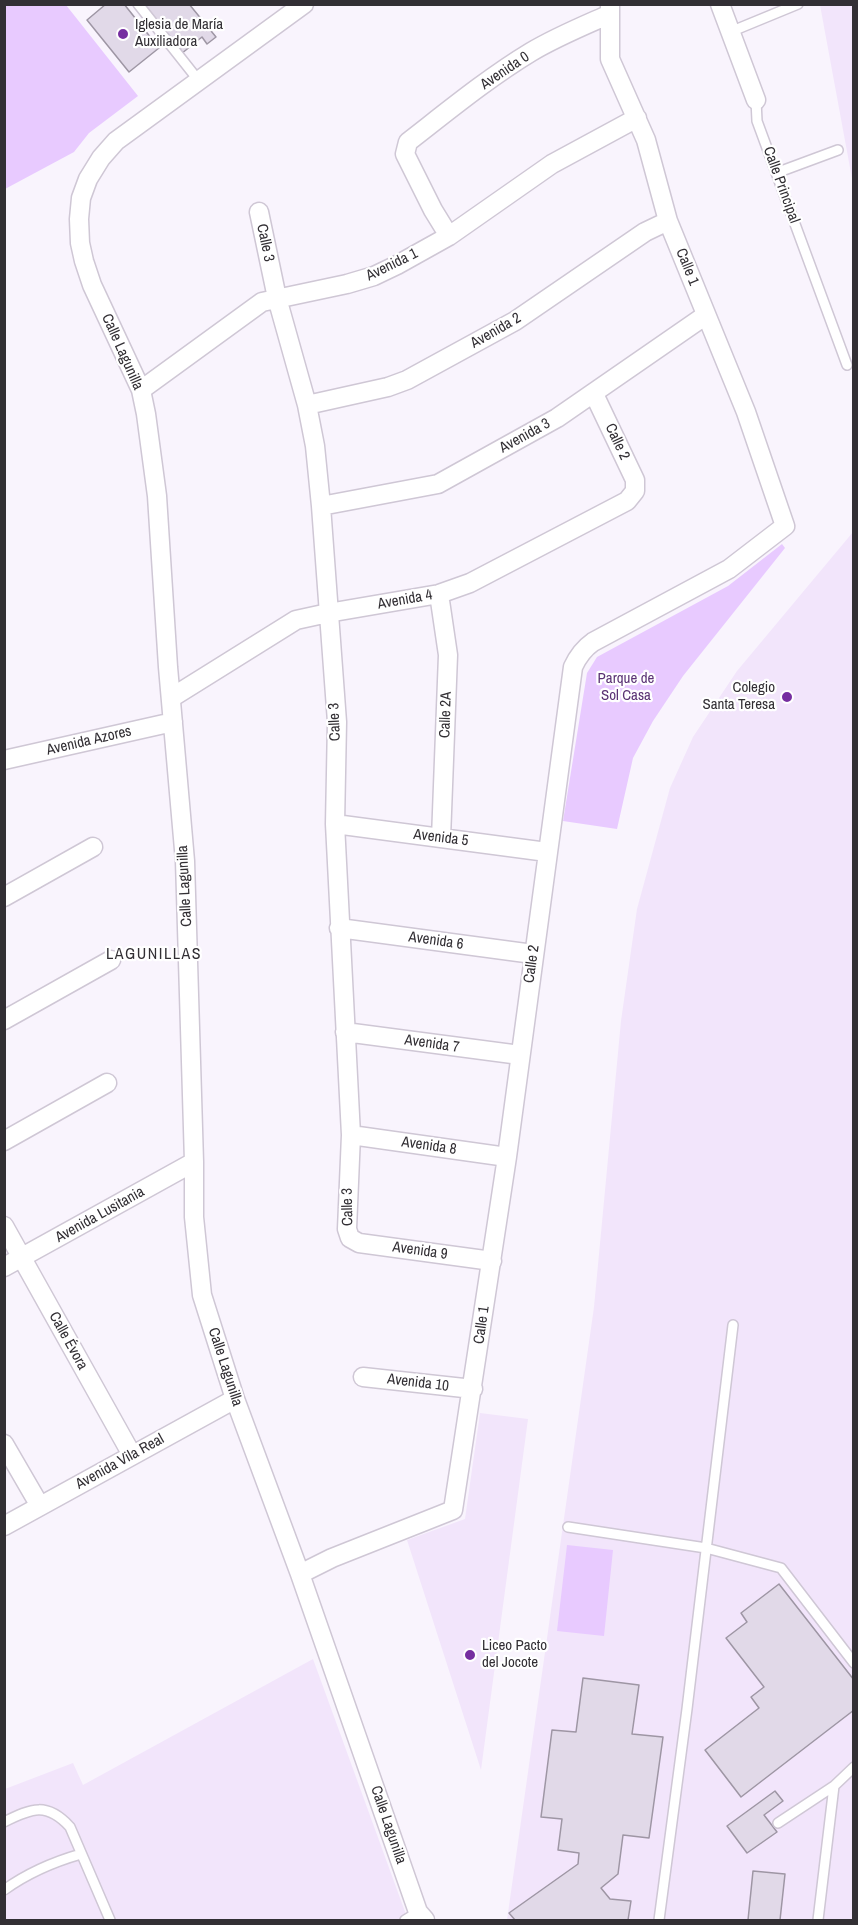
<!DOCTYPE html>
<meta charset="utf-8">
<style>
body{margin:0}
#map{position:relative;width:858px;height:1925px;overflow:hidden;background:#f9f4fd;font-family:"Archivo Narrow",sans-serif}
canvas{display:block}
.frame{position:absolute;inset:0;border:6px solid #322f34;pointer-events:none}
</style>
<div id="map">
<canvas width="858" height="1925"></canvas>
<div class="frame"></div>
</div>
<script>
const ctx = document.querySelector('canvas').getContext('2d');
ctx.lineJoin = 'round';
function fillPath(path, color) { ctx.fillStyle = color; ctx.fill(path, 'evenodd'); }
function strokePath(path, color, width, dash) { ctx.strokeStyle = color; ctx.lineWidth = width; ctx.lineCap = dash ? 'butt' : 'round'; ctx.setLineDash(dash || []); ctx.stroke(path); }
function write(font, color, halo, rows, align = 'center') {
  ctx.font = font + ' "Archivo Narrow",sans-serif'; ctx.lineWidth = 4.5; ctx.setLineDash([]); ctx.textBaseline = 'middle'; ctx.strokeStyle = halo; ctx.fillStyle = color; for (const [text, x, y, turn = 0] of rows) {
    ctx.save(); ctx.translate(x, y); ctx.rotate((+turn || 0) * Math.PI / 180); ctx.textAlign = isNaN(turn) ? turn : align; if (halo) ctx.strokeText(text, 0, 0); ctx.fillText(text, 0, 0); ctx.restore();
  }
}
const built = new Path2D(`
 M820,5H853V184Z
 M853,532V1920H507L594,1307L621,1021L637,909L670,788L693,737L737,671Z
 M480,1413L528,1419L481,1770L407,1540L465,1519Z
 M313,1659L408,1920H5V1789L73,1763L83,1785Z`);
const green = new Path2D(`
 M5,4L66,5L138,96L89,133L74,152L5,189Z
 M782,544L785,548L683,676L653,721L633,758L617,829L563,821L587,673L597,657L728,586Z
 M567,1545L613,1550L604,1636L557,1631Z`);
const building = new Path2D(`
 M106,4H124L159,48L129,72L87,20Z
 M141,4H189L216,37L207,44L202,37L181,54Z
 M779,1584L854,1680V1710L741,1797L705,1750L759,1708L751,1697L764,1687L726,1638L747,1622L741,1613Z
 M583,1678L639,1685L632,1734L663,1737L649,1838L623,1835L618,1874L601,1888L610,1899L631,1901L628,1920H515L509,1913L578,1864L579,1853L558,1850L562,1819L541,1817L552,1730L576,1732Z
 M775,1791L783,1801L764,1815L777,1832L747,1853L727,1826Z
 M753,1871L785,1874L780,1920H748Z`);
const service = new Path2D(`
 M138,4L199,81
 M730,32L798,4
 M756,100L757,121L847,365
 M776,173L838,150
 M568,1527L706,1548L781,1568L854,1663
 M4,1822C32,1808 47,1802 70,1827L110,1920
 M778,1823L834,1786
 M4,1890C29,1872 53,1862 81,1854
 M405,1920L418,1912
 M659,1920L687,1709L733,1325
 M818,1920L834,1786L854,1767`);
const minor = new Path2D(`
 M304,4L116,141L101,158L88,179L81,198L79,219L80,243L84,261L92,285L141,390L146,414L157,496L168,667L185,861L194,1162V1217L202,1295L235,1399L300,1574L418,1912L425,1920
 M720,4L756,100
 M259,212L277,298L307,405L315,446L321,506L337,722L335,824L351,1135L347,1229L350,1238L359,1243L492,1261
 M449,236L433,210L405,154L408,142C448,111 488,78 531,52C556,37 583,26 610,14
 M141,390L262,302L347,284L374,276L397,265L449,236L552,164L637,118
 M307,405L388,387L407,380L515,321L645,232L668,221
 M321,506L438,484L557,418L706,315
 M439,594L448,655L441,838
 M171,698L296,620L328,613L439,594L470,583L627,501L635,491V480L594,394
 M4,760L173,722
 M335,824L547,852
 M4,897L93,847
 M339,928L533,954
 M4,1020L111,960
 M345,1032L520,1055
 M351,1135L507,1157
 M4,1141L107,1083
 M4,1226L132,1455
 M4,1267L194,1162
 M363,1377L473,1389
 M4,1444L40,1506
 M4,1526L235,1399
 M300,1574L332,1558L453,1510L507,1157L573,667C578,656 583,649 593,642L729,569L785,526L746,412L668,221L646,140L610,59V4`);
const markers = [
 [123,34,6,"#762ea0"],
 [787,697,6,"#762ea0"],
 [470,1655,6,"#762ea0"]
];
const poiNames = [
 ["Iglesia de María",135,25],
 ["Auxiliadora",135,42],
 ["Colegio",775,688,"right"],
 ["Santa Teresa",775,705,"right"],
 ["Liceo Pacto",482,1646],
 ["del Jocote",482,1663]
];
const streetNames = [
 ["Avenida 0",505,71,-34],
 ["Calle Principal",781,185,70],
 ["Calle 3",265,243,78],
 ["Avenida 1",392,265,-26],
 ["Calle 1",687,267,68],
 ["Avenida 2",496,331,-30],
 ["Calle Lagunilla",122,352,66],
 ["Avenida 3",525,436,-29],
 ["Calle 2",617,442,65],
 ["Avenida 4",405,600,-10],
 ["Calle 2A",446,715,-88],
 ["Calle 3",335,722,-92],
 ["Avenida Azores",89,741,-13],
 ["Avenida 5",441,838,7],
 ["Calle Lagunilla",185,886,-93],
 ["Avenida 6",436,941,8],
 ["Calle 2",532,964,-82],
 ["Avenida 7",432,1044,8],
 ["Avenida 8",429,1146,8],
 ["Calle 3",348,1207,-91],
 ["Avenida Lusitania",100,1215,-29],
 ["Avenida 9",420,1251,8],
 ["Calle 1",482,1325,-82],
 ["Calle Évora",68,1341,61],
 ["Calle Lagunilla",225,1367,72],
 ["Avenida 10",418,1383,7],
 ["Avenida Vila Real",120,1462,-29],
 ["Calle Lagunilla",388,1825,71]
];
const parkNames = [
 ["Parque de",626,679],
 ["Sol Casa",626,696]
];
const neighbourhoodNames = [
 ["LAGUNILLAS",154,955]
];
fillPath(built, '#f2e5fb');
fillPath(green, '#e8caff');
fillPath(building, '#e1d9e8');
strokePath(building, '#9e96a4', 1.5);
strokePath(service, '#cfc7d5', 12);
strokePath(minor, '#cfc7d5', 21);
strokePath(service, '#fff', 9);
strokePath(minor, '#fff', 18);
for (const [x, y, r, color] of markers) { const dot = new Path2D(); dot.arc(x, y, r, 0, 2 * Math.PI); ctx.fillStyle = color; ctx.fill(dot); strokePath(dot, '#fff', 2); }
write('15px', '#322f34', '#fff', poiNames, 'left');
write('15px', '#322f34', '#fff', streetNames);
write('15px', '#5a3274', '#fff', parkNames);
ctx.letterSpacing = '1.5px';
write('16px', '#322f34', '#fff', neighbourhoodNames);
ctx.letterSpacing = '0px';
</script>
